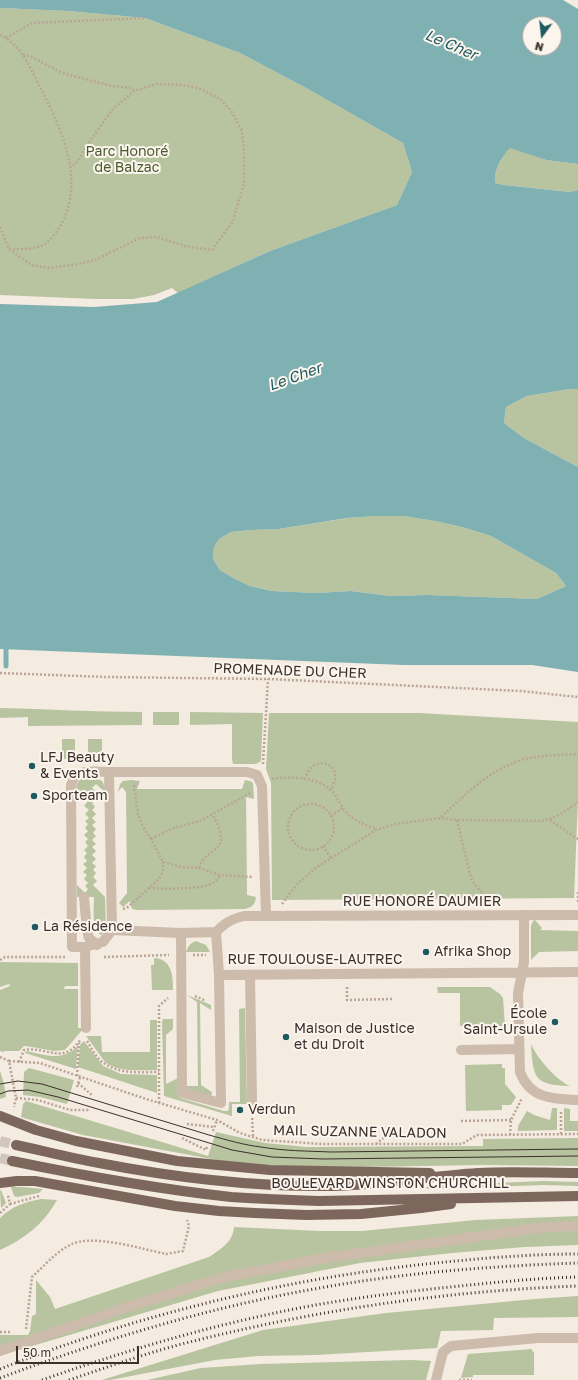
<!DOCTYPE html>
<meta charset="utf-8">
<style>
body{margin:0}
#map{position:relative;width:578px;height:1380px;overflow:hidden;background:#f4ebe1;font-family:"Golos Text",sans-serif}
canvas{display:block}
.north{position:absolute;left:522px;top:16px;width:40px;height:40px;box-sizing:border-box;background:#fbf5ee;border:1px solid #aea6a0;border-radius:50%;rotate:195deg;font-size:11px;font-weight:700;line-height:16px;text-align:center;color:#3b302b}
.north::after{content:'';display:block;margin:auto;width:14px;height:18px;background:#1f5a5e;clip-path:polygon(50% 0,100% 100%,50% 72%,0 100%)}
.scale{position:absolute;left:16px;top:1346px;width:123px;height:18px;box-sizing:border-box;border:2px solid #3b302b;border-top:0;padding-left:5px;font-size:12px;line-height:14px;white-space:nowrap;color:#3b302b;-webkit-text-stroke:3px #fbf5ee;paint-order:stroke}
</style>
<div id="map">
<canvas width="578" height="1380"></canvas>
<div class="north">N</div>
<div class="scale">50 m</div>
</div>
<script>
const ctx = document.querySelector('canvas').getContext('2d');
ctx.lineJoin = 'round';
function fillPath(path, color) { ctx.fillStyle = color; ctx.fill(path, 'evenodd'); }
function strokePath(path, color, width, dash) { ctx.strokeStyle = color; ctx.lineWidth = width; ctx.lineCap = dash ? 'butt' : 'round'; ctx.setLineDash(dash || []); ctx.stroke(path); }
function write(font, color, halo, rows, align = 'center') {
  ctx.font = font + ' "Golos Text",sans-serif'; ctx.lineWidth = 4; ctx.setLineDash([]); ctx.textBaseline = 'middle'; ctx.strokeStyle = halo; ctx.fillStyle = color; for (const [text, x, y, turn = 0] of rows) {
    ctx.save(); ctx.translate(x, y); ctx.rotate((+turn || 0) * Math.PI / 180); ctx.textAlign = isNaN(turn) ? turn : align; if (halo) ctx.strokeText(text, 0, 0); ctx.fillText(text, 0, 0); ctx.restore();
  }
}
const green = new Path2D(`
 M0,8L68,11L145,18L240,53L306,88L403,143L412,172L397,205L270,251L178,293L172,288L154,295L133,299H95L0,295Z
 M510,147L546,160L578,164V190L570,192L504,185L495,183C494,170 501,157 510,147Z
 M570,389H578V467L524,438L504,423L506,407L527,396Z
 M378,516H403L435,521L462,527L491,536L556,573L566,586L537,599L428,595L391,596L351,591L316,593L272,591L250,586L235,579L220,570L213,559L214,547L219,539L231,532L251,530L279,529L348,518Z
 M0,708C47,709 95,712 142,712V725L28,726V717L0,718Z
 M153,712H179V725H153Z
 M190,712L263,713L261,761L256,764H233L232,759V724L190,725Z
 M269,713H419L578,722V799L574,898L272,900L271,783L266,769Z
 M62,739H75V759H62Z
 M88,739H102V759H88Z
 M87,777L96,778L102,781L105,787V792L96,784L92,788L96,791L92,795L96,799L92,803L95,807L92,810L96,814L92,818L96,822L92,825L96,829L93,833L96,836L92,840L96,844L92,847L96,851L92,855L96,859L92,863L96,866L93,870L96,873L93,877L97,881L93,885L105,897L106,930L104,933L101,935C91,928 94,908 94,897H77V885L85,893L88,889L85,886L88,883L84,879L87,875L83,872L87,868L83,864L87,861L84,857L87,853L84,850L88,846L85,842L88,839L84,835L88,831L85,828L88,824L85,821L89,818L85,814L89,810L84,806L88,801L76,789C77,782 79,779 87,777Z
 M131,780L140,781L137,789H242L245,780L250,781L253,783L254,799L246,797L247,895L256,897C255,905 252,907 245,909L137,910L132,909L130,901L123,907L119,903L127,893L126,792L122,787L118,792L120,784L123,781Z
 M535,920L542,928L540,930L578,931V951L539,952L531,960V926L533,921Z
 M196,941L206,945L210,952H186C188,947 190,943 196,941Z
 M154,958C172,959 173,976 173,990H152L151,965H154Z
 M0,962L78,963V986H65L64,989H78V1028H84L65,1050L54,1051L26,1046H24L19,1051H5L4,1052L0,1051V990L10,986L9,984L0,987Z
 M437,987H490L500,994L503,998L505,1026H460V993H438Z
 M187,995L211,1005V1010L200,1003L201,1085L212,1092L211,1097L187,1091V1086H198L197,1002Z
 M245,1008L247,1104H232V1116L164,1096L162,1022L163,1019H173V1029L166,1035V1084L178,1078L177,1094L180,1098L224,1111H228L229,1108V1102H240L239,1009Z
 M150,1020H157V1070C140,1070 119,1073 105,1062L86,1036H101L102,1052H150Z
 M84,1041L103,1066L121,1074L157,1075V1093L78,1067L80,1045Z
 M531,1044C537,1058 556,1080 570,1086C534,1085 533,1078 531,1044Z
 M78,1046L76,1069L25,1053L26,1051C46,1055 62,1062 78,1046Z
 M502,1064V1068H505V1084L516,1097L511,1105H502V1110L466,1111L465,1065Z
 M29,1068L74,1080L67,1104L40,1097L23,1095L24,1072Z
 M0,1071L4,1084L6,1097L0,1099Z
 M26,1101L208,1156L216,1132L265,1143L306,1147L483,1146V1139L578,1138V1166L483,1165L302,1168L227,1162L83,1135L24,1118L21,1117L23,1104Z
 M552,1108H557V1130L518,1131V1126L527,1111L534,1115L550,1120Z
 M564,1108L570,1109V1121H578V1131H564Z
 M543,1181L578,1182V1186L544,1185L428,1189L426,1188L428,1186Z
 M11,1187H22L43,1189L39,1193L17,1197L14,1196Z
 M1,1190L6,1203L1,1208L0,1191Z
 M41,1199L57,1200C44,1224 24,1239 0,1250V1218C12,1206 25,1202 41,1199Z
 M578,1216V1245L525,1247L452,1253L360,1263L218,1291L5,1354L0,1353V1335H28L30,1331L32,1316L36,1314V1280L50,1297L55,1309L209,1257C221,1249 233,1242 234,1227L320,1231H362L476,1220Z
 M578,1296V1317L494,1318L493,1330L441,1331L437,1348L316,1355L258,1356L215,1360L110,1380H102L263,1330L386,1313L535,1299Z
 M532,1349V1351L534,1352V1375H473V1377L461,1378L468,1354Z
 M411,1360L431,1361L426,1380H147L201,1368L261,1364Z`);
const water = new Path2D(`
 M0,0H563L578,9V164L546,160L510,148C501,157 494,170 495,183L504,185L570,192L578,190V389H570L527,396L506,407L504,423L524,438L578,467V672L532,665H404L0,649V304L94,307L157,302L270,251L397,205L412,172L403,143L306,88L240,53L145,18L68,11L0,8ZM530,24H554V48H530ZM378,516H403L435,521L462,527L491,536L556,573L566,586L537,599L428,595L391,596L351,591L316,593L272,591L250,586L235,579L220,570L213,559L214,547L219,539L231,532L251,530L279,529L347,518Z`);
const stream = new Path2D(`
 M6,649V666`);
const majorTunnel = new Path2D(`
 M0,1141L16,1145
 M0,1158L12,1161`);
const path = new Path2D(`
 M0,35C21,45 30,67 40,87C61,128 85,178 62,223C58,230 52,239 45,244C34,250 20,249 9,249L0,227
 M6,38L32,23L145,18
 M23,55L30,56L62,73L112,86L132,88L134,91
 M9,249L31,265L49,268L79,264L97,259L140,238L157,237L185,246L212,250L232,223L244,184V150L242,131L232,112L220,99L201,89L184,85L156,84L134,91L112,110L87,145L78,161L71,167
 M0,673L106,677L268,679L521,691L578,697
 M263,764L268,679
 M272,779C291,776 318,777 332,791C338,797 340,806 346,812C354,821 365,825 376,829
 M304,779C306,776 308,771 311,768C318,760 334,762 335,775C336,780 333,785 331,790
 M134,785L138,814L143,827L151,839L163,862L182,867L199,868L220,875L252,877
 M288 827a23 23 0 1 1 46 0a23 23 0 1 1-46 0Z
 M331,816L343,808
 M441,817C467,793 493,766 529,758C545,755 562,755 578,754
 M457,820L471,878L475,885L491,902
 M550,820L578,839
 M151,839L171,829L200,821L250,793
 M323,846L331,858
 M199,868C203,851 224,851 221,836C220,828 216,821 213,815
 M149,888C162,889 204,890 214,882C217,880 219,877 220,875
 M578,902V891
 M282,904L297,884L317,867L376,830L396,824L441,818L457,820L540,821C555,819 566,811 578,802
 M123,909L128,907L158,880L163,872V862
 M193,955H206
 M104,957L169,955
 M0,960L5,957H65
 M347,987V1000L392,999
 M195,996L206,1001
 M87,1041C91,1047 94,1054 99,1059C115,1075 139,1072 159,1072
 M0,1057L9,1061L16,1098L14,1107
 M9,1061L40,1063L146,1099L217,1120L240,1133L262,1140L322,1144H462L477,1135L578,1134
 M19,1062L24,1050C48,1046 63,1066 81,1039
 M77,1076L79,1043
 M78,1083L93,1096
 M77,1087L80,1077
 M16,1098L38,1100L70,1110H89
 M159,1103V1006L168,998
 M561,1112V1135
 M252,1114L253,1137
 M461,1121L511,1120
 M187,1124L214,1127
 M213,1131L217,1120
 M510,1135L511,1120L522,1098
 M182,1138L206,1150L207,1147
 M376,1144L386,1136H392
 M10,1204L39,1196
 M0,1213L10,1204L8,1195
 M26,1329L32,1277C44,1266 56,1252 70,1245C91,1233 142,1249 166,1254L183,1251L189,1226L187,1220
 M0,1332H11
 M459,1380H472`);
const minor = new Path2D(`
 M84,897L87,931L89,938L97,945
 M524,915V962L518,993L520,1072C530,1099 553,1099 578,1100
 M266,916L262,786L257,775L247,772H109L112,930L181,933L216,932C225,923 231,919 244,916L578,915
 M181,933L182,1093L221,1103L219,975L216,932
 M85,947H72L71,785C76,767 95,772 109,772
 M219,975L578,972
 M250,975L252,1101
 M86,1028L85,947L103,942L112,930
 M461,1050L519,1049
 M0,1351L133,1305L225,1277L325,1258L537,1228L575,1226L578,1224
 M436,1380L443,1352L451,1346L538,1338H578`);
const major = new Path2D(`
 M0,1116L36,1130L76,1141L177,1161L270,1170L430,1173
 M16,1145C44,1151 71,1158 99,1163C176,1178 255,1187 333,1186C382,1185 430,1176 478,1173C511,1171 545,1173 578,1173
 M12,1161C85,1176 157,1189 231,1197C260,1199 289,1200 319,1201L578,1196
 M0,1183L17,1181H35L175,1206L219,1211L255,1213L306,1215L361,1214L421,1208L451,1204`);
const tram = new Path2D(`
 M0,1084L18,1081L42,1084L209,1135C227,1140 244,1145 261,1147C284,1151 307,1151 331,1152L578,1149
 M0,1094L8,1091L28,1090L58,1097L206,1142L232,1150L272,1157L323,1159L578,1156`);
const rail = new Path2D(`
 M0,1369C140,1314 287,1278 436,1263C483,1258 531,1254 578,1254
 M0,1378C102,1340 207,1308 314,1289C401,1273 489,1266 578,1263
 M42,1380C130,1349 219,1323 310,1306C360,1297 410,1291 460,1286C499,1282 539,1278 578,1277
 M69,1380C105,1368 141,1355 178,1345C309,1311 443,1291 578,1286`);
const markers = [
 [32,766,4,"#1f5a5e"],
 [34,796,4,"#1f5a5e"],
 [35,927,4,"#1f5a5e"],
 [426,952,4,"#1f5a5e"],
 [555,1022,4,"#1f5a5e"],
 [286,1037,4,"#1f5a5e"],
 [240,1110,4,"#1f5a5e"]
];
const parkNames = [
 ["Parc Honoré",127,152],
 ["de Balzac",127,168]
];
const streetNames = [
 ["PROMENADE DU CHER",290,671,2],
 ["RUE HONORÉ DAUMIER",422,902],
 ["RUE TOULOUSE-LAUTREC",315,960],
 ["MAIL SUZANNE VALADON",360,1132,1],
 ["BOULEVARD WINSTON CHURCHILL",390,1184]
];
const poiNames = [
 ["LFJ Beauty",40,758],
 ["& Events",40,774],
 ["Sporteam",42,796],
 ["La Résidence",43,927],
 ["Afrika Shop",434,952],
 ["École",547,1014,"right"],
 ["Saint-Ursule",547,1030,"right"],
 ["Maison de Justice",294,1029],
 ["et du Droit",294,1045],
 ["Verdun",248,1110]
];
const waterNames = [
 ["Le Cher",451,45,23],
 ["Le Cher",295,377,-20]
];
fillPath(green, '#b8c4a0');
fillPath(water, '#7fb0b2');
strokePath(stream, '#7fb0b2', 5);
strokePath(majorTunnel, '#cfc6bd', 10, [10, 5]);
strokePath(path, '#b9a596', 2.5, [2, 2]);
strokePath(minor, '#cdbbac', 10);
strokePath(major, '#7d675c', 10);
strokePath(tram, '#3b302b', 1);
strokePath(rail, '#3b302b', 3, [1, 3]);
for (const [x, y, r, color] of markers) { const dot = new Path2D(); dot.arc(x, y, r, 0, 2 * Math.PI); ctx.fillStyle = color; ctx.fill(dot); strokePath(dot, '#fbf5ee', 1.5); }
write('14px', '#4a5a2e', '#fbf5ee', parkNames);
write('14px', '#3b302b', '#fbf5ee', streetNames);
write('14px', '#3b302b', '#fbf5ee', poiNames, 'left');
write('italic 15px', '#1f5a5e', '#fbf5ee', waterNames);
</script>
